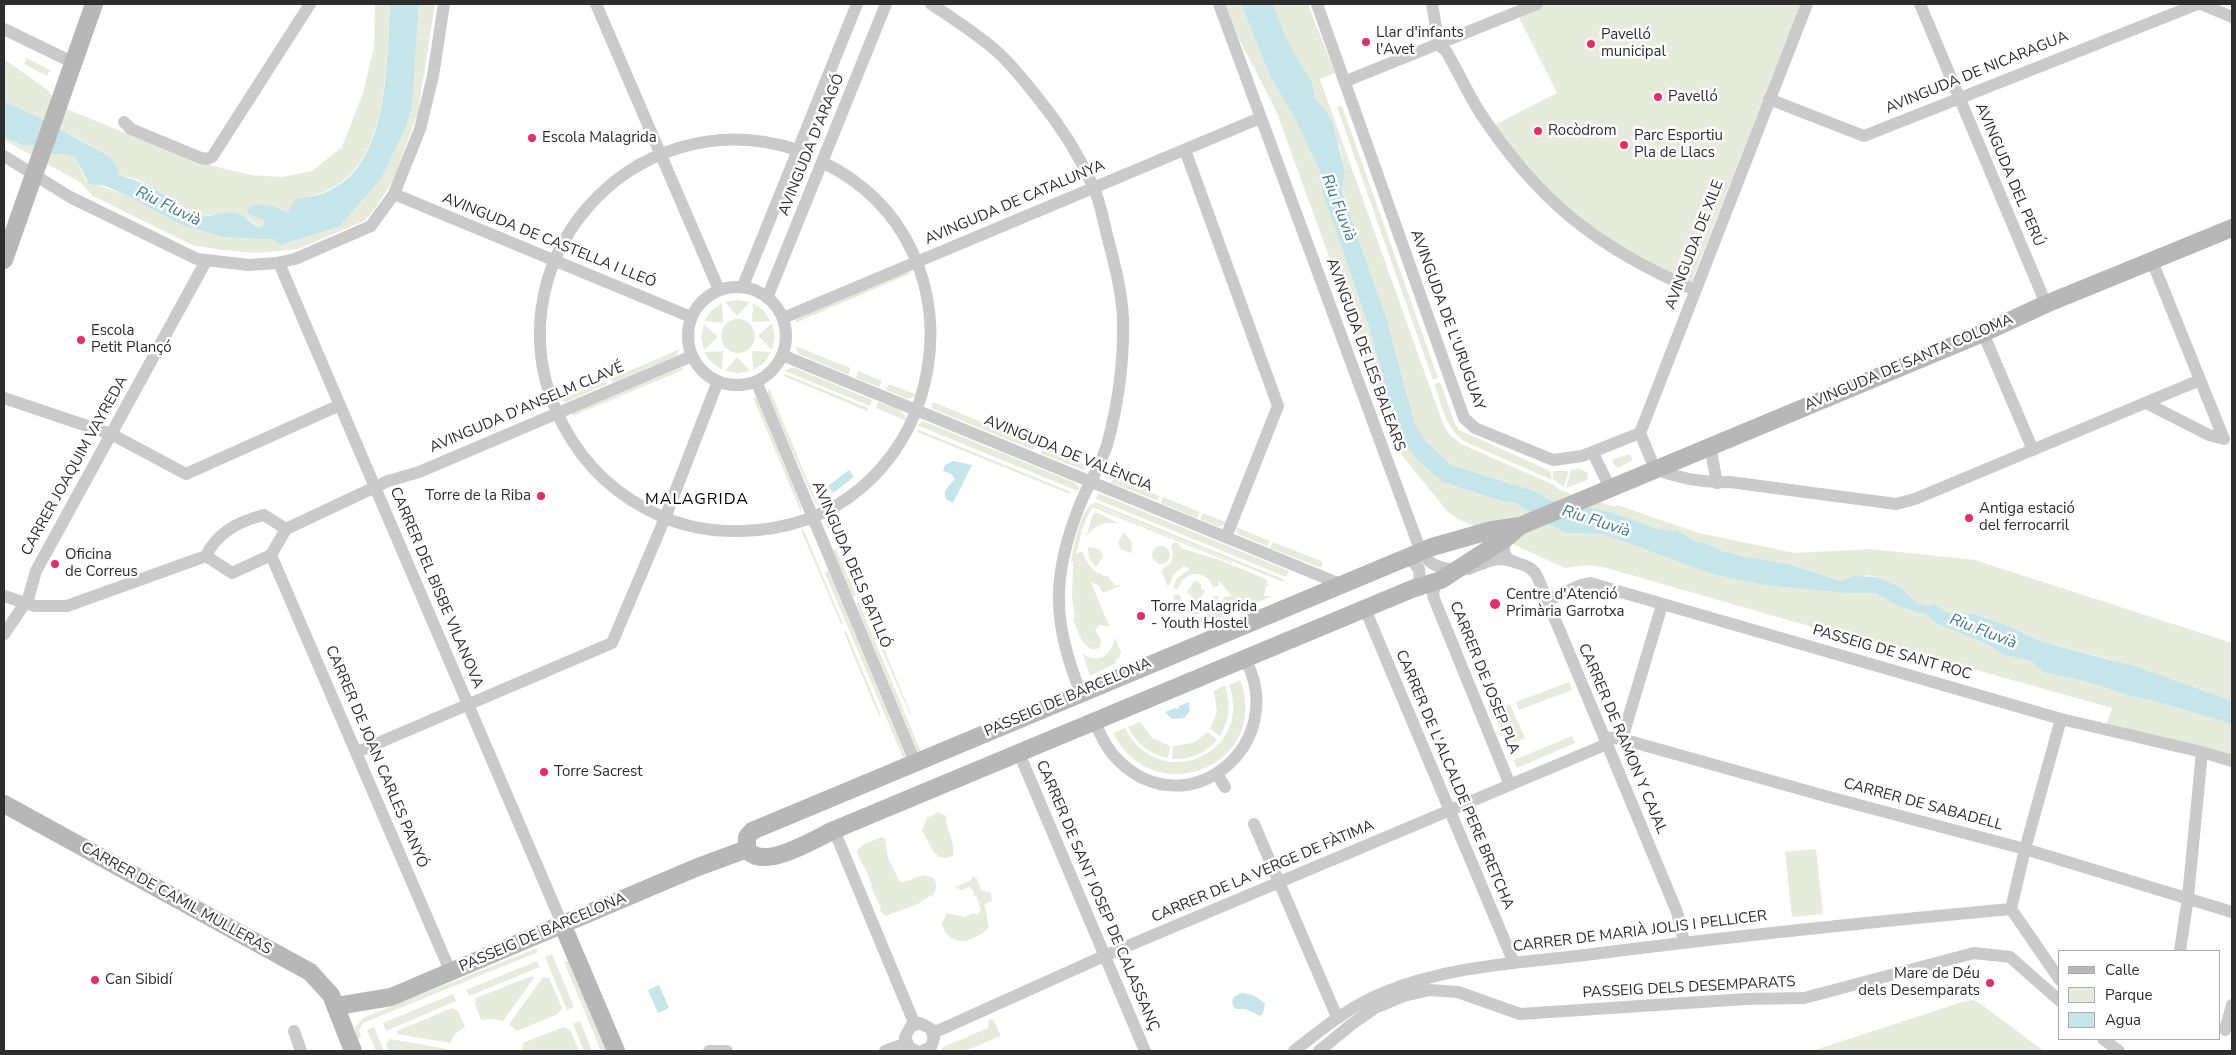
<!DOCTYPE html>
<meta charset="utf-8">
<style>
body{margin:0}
#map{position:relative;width:2236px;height:1055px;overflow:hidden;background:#fff;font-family:"Nunito Sans",sans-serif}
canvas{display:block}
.frame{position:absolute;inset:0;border:5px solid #2d2d2d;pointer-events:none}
.legend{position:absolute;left:2058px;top:950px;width:162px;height:90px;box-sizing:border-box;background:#fff;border:1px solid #ababab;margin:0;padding:6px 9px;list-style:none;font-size:15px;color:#2d2d2d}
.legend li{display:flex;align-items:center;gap:10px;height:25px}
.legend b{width:25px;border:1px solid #ababab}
</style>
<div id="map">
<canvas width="2236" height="1055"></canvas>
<div class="frame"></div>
<ul class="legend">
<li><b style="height:6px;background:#b7b7b7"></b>Calle</li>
<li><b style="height:14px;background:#e7ebdb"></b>Parque</li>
<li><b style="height:14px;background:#c6e5eb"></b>Agua</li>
</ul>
</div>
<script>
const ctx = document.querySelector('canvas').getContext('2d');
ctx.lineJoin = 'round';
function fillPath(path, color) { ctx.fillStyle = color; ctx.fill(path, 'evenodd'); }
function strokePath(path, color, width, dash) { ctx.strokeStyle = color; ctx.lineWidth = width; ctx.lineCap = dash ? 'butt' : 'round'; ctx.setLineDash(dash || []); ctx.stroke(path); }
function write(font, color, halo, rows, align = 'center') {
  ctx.font = font + ' "Nunito Sans",sans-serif'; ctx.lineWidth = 5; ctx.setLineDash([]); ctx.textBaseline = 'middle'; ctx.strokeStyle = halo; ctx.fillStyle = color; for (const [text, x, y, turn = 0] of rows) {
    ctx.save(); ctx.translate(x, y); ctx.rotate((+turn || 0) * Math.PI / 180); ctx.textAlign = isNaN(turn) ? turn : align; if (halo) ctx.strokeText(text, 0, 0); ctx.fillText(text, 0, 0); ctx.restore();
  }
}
const green = new Path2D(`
 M375,4H390C385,72 391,189 299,198L287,214C276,204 259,203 247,209L248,214L264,220V224L260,228L247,218L227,213L201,216L189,211L159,191L139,180L118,174V169C85,133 43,125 4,102V59L49,91L50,94L69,110L197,162L251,175L282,177L312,171L342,147L363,93L374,47Z
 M419,4H435L418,112L394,179L374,210L364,221L298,249L256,253L222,250L192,245L93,196L80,182L4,140V137L22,145H31L49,154H65L75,157L86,181L128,196L181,225L223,237L276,240L280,245L339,227L381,179L406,127L412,108Z
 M1224,4H1241L1270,76L1296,121L1323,178L1322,191L1368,324L1399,435L1415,458L1442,482L1500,501L1515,503L1547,524L1567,533L1602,534L1715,575L1764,585L1844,593H1875L1900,607L1927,615L1937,624L1985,643L2004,655L2031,661L2043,672L2088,682L2129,696L2150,700L2232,724V763L2106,726L2112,708L1869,640L1851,638L1603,567L1587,565L1565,568L1456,518L1447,511L1400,453L1277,113L1238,37Z
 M1273,4H1308L1335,73L1320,79L1443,424L1449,434L1461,444L1554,485L1560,490L1615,507L1617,505L1699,533L1795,553L1871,549L1975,560L2232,643V701L2106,658L2043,642L2011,627L1975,614H1954L1945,612L1933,604L1927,606L1917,603L1899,586L1876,577L1869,575L1841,581L1788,564L1742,556L1719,550L1706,543L1697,542L1678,531L1657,529L1611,512L1550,500L1532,490L1451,465L1426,441L1415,424L1386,317L1342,192L1345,171L1340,147L1288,42Z
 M1522,4H1801L1691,283L1590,233L1490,127L1557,93L1520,20Z
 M27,58L50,70L47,76L24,64Z
 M1342,106L1438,378L1433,380L1337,107Z
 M906,272L912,273L795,323L796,319Z
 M737,300L750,302L737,316L725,302Z
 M722,303L723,323L704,321L711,311Z
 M753,303L763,310L771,321L752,322Z
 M721 336a17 17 0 1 1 34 0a17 17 0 1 1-34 0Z
 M772,323L775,337L772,350L758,336Z
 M704,324L718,337L704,350L701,337Z
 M795,346L850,368L849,375L799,354Z
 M680,349L676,356L612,383L610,379Z
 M723,351L722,370L710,361L704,352Z
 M752,351L771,352L764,363L753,370Z
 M737,357L750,371L738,373L725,371Z
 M683,367V370L573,416L572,413Z
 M790,368H795L872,400L870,406L785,371Z
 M858,371L882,381L879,387L856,378Z
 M785,374L868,408L867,411L784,376Z
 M606,381L607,384L566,402L559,400Z
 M1440,382L1455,424L1459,430L1550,471L1552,480L1468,443C1446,432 1442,405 1434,384Z
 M889,384L917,395L908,399L886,390Z
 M768,389L770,390L817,503L816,505L768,395Z
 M752,395L757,399L801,506V512Z
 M878,402C889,406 905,409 907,421L876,408Z
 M933,402L1035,444L1033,450L931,408Z
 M923,421L1073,482L1078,486L1080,492L917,425Z
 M919,430L1071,492L1070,494L917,432Z
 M1044,448L1088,466L1089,468L1083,470L1040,453Z
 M1630,454L1633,460L1618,468L1613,464V459Z
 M1579,468L1588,473L1587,480L1566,488L1571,470Z
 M1569,471L1564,487L1553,479V471Z
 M1119,478L1160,496L1158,501L1109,482Z
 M1098,493L1289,571L1286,577L1096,499Z
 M1163,497L1200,512L1197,518L1161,503Z
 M1095,502L1285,580L1283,582L1093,504Z
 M1092,504L1094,505L1233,562L1232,563L1092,507L1083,527L1076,554L1081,552L1082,550C1086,563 1094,575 1108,576L1115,586L1119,584L1120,586L1103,593L1099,586L1091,582L1109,626L1099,625L1095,631C1100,636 1104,643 1098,649H1091L1083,643L1073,620L1075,617L1072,597L1073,566V562H1071C1073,549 1081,510 1092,504Z
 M1095,513H1098L1120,524C1105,520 1094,525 1086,537L1092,516Z
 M1203,513L1228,523L1219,527L1200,519Z
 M1236,527L1270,541L1267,546L1238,534Z
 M803,529L804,531L843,624H841L801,530Z
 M1124,532L1131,541L1132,553L1121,550L1118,542Z
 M1273,542L1323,562L1321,568L1270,548Z
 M1173,543H1177L1183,549L1220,560L1266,579L1268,585L1272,586H1266L1264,596H1272L1258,602L1257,605L1248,606L1187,632L1181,615C1199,621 1218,618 1224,597L1232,596L1218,580L1219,586L1213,587C1206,569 1184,570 1178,589L1173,588L1177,578L1190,569L1184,566L1173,575L1168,587L1161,570L1171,563L1173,554L1171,547Z
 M1152 555a9 9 0 1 1 18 0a9 9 0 1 1-18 0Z
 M1088,547L1099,549L1103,557L1096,567L1089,558Z
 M836,549L856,595L853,597L833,550Z
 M828,570L906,757L904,760L825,573Z
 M1194,581H1197L1201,584V589L1205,591L1197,604L1193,602L1191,595L1187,592Z
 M1179,594C1183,606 1192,611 1204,607L1213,596H1219C1211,619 1179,621 1173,596Z
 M864,601L911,714L910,715L862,603Z
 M859,603L921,752L918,753L856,604Z
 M846,631L881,715L879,716L844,632Z
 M1115,638L1121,652L1120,657L1115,660L1116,663L1090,676L1083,654C1098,665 1112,655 1115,638Z
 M1240,680C1272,764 1155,814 1113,733L1125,728C1159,795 1254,754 1229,685Z
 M1569,682L1572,690L1519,710L1516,702Z
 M1225,685C1231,704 1230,719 1220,736L1210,729L1217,712L1214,691Z
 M1510,704L1525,738L1508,745L1495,715L1498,713L1497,710Z
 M1140,722L1152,738L1170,746L1168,758C1149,754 1137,744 1128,727Z
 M1208,732L1217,740C1206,753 1190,760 1172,759L1173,746L1193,743Z
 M1572,736L1575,743L1517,768L1514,760Z
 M938,812L946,816C945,828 956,842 953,856L946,858L938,857L937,854L934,853L922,830L927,818Z
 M881,837L885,839L888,858L900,882L912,880L913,878L925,875L934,878C938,888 936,888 932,897L929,895L928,898H926L918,904L886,916L880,911L881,908L871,887L872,884L870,883C870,873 860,863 857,851C862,842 873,842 881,837Z
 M1816,849L1823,914L1792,917L1785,852Z
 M973,876L977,879L981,890L991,893L992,901L985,904C985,906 988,924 989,927C984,933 980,935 973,938C964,943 951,942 945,931C943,929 943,927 941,925L947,913L964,917L974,913L977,915L981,910L977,897L973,895L974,892L970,887L961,890L955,887L970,881Z
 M537,948L538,952L363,1023L359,1030L361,1037L357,1039L355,1028L363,1018Z
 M552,954L574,1007L567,1010L545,957Z
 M537,961L540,967L469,996L466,990Z
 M568,961L606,1051H601L564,962Z
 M532,976L534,978L503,1021L491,1019L481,1020L475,1004L476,998Z
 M543,977L549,978L562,1008L558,1014L517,1031L509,1024Z
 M453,994L456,1001L386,1031L383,1023Z
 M1972,1000L1978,1002L2044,1051H1795L1815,1050L1962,1002Z
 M452,1008L458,1011L465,1027L456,1033L450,1043L397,1034V1031Z
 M993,1019L1001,1036L965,1051H940L943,1047L988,1028L989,1020Z
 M580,1021L592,1051H584L573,1024Z
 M374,1027L384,1051H376L367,1030Z
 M563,1027L570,1030L579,1051H523V1043Z
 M390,1039L447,1049V1051H389L386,1044Z`);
const water = new Path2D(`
 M390,4H419L412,108L406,127L381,179L339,227L280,245L276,242V240L223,237L181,225L128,196L105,186L89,184L75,157L65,154H49L31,145H22L4,137V102L46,121L103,153L112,160L118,169V174C132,180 143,182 157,190C171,197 184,213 200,216C210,218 224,210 238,214C247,216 252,225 260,228L264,224V220L248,214L247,209C258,201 277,205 287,213L296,199C302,197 308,197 314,196C324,194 333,189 342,183C389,149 387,56 390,4Z
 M1241,4H1273L1288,42L1312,83L1315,98L1327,113L1333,125L1345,171L1342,192L1386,317L1415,424L1426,441L1451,465L1532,490L1550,500L1611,512L1657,529L1678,531L1697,542L1706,543L1719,550L1742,556L1788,564L1841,581L1854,576L1876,577L1899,586L1917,603L1927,606L1935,604L1945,612L1954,614H1975L2011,627L2043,642L2137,667L2232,701V724L2150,700L2129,696L2088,682L2043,672L2031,661L2004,655L1985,643L1937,624L1927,615L1900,607L1875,593H1844L1764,585L1715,575L1602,534L1567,533L1547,524L1515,503L1500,501L1442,482L1415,458L1399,435L1368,324L1322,191L1323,178L1296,121L1270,76Z
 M953,461L972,465L953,503L947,500C941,491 949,486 955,479L951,474L943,471L945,465Z
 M849,470L854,477L833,493L828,486Z
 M1189,702L1190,711L1184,718L1172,719L1165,712L1175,708L1178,709L1179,706Z
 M659,985L669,1008L658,1013L648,990Z
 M1242,993C1252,994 1258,997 1265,1004L1263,1013L1260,1016L1245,1009H1235C1229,1000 1233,996 1242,993Z`);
const minor = new Path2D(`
 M596,4L719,290
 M931,4C952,18 974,32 994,49C1011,63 1024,81 1038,98C1060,125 1079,155 1093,186C1100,201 1103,219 1107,235C1114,262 1122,291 1123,319C1124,361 1118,405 1107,445C1101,465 1089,483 1081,502C1052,573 1051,621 1081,693
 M1219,4L1421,552C1431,566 1442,570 1459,569
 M1317,4L1464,418L1475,428L1553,460L1582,456L1640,433
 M1432,4L1439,45L1446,51C1458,71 1467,92 1479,111C1537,200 1597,248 1695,290
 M1807,4L1640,433L1655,469C1680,479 1703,483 1730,482L1896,504L1915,499L1958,481L2200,380
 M1920,4L2046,304
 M2201,4L2232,17
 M4,29L74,63
 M1346,81L1537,4
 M1769,99L1864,136L2198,4
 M124,122L131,129L201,158L207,159L212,157L310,4
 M798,150C631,95 481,268 563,425C585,467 619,498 663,517C693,530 726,533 758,530C949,512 997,246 822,162
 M1185,150L1278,406L1226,537
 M4,156L70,197L197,259L249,265L276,263L295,259L371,226L394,194L420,129L433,76L444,4
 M394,194L691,317
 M2152,261L2224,439
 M279,263L563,926
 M743,286L857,4
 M688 336a49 49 0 1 1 98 0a49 49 0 1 1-98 0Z
 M767,298L886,4
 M783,318L1260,118
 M1983,333L2033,450
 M782,355L1340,584
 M756,381L915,762
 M4,398L111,434L186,474L340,405
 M2146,403L2209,435L2224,439
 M1710,446L1717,483
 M1593,453L1610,488
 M286,529L388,481L419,472L692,356
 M1506,538C1496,571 1527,556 1537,576L1677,912L1684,942
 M271,555L451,973
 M206,556L232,573L271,555L286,529
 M206,556C217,532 239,521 264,515L286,529
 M1403,558L1413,562L1419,569L1420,580L1412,589
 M1469,569C1484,563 1495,556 1511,561
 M1435,582L1433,595L1435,601L1510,785
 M4,596L35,606H67L206,556
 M1546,601L1581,585L1590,583L2061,719L2202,752L2232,761
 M1365,609L1514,963
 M4,634L28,599L36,571L206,261
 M1094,721C1101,735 1107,750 1118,760C1188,830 1291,743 1245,659
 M1604,737L1622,739L1825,796L2025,849L2232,912
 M1622,739L1662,605
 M357,752L612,643L665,518L718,381
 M1019,753L1145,1051
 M1217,774L1225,787
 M1254,824L1337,1017
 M834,830L915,1025
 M2011,909L2025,849L2061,719
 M2011,909L2060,980
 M2180,951L2188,897L2202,752
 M2225,1030L2232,1005
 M294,1031L301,1051
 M933,1033L1104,956L1607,744
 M2103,1039L2119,1051
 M709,1051H727
 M885,1051L907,1043
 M917,1051L909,1047L905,1037L911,1026L920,1023L931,1029L934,1038L931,1047L922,1051
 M1294,1051C1323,1028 1350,1006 1385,992C1451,965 1523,963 1593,954C1732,936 1871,922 2011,909
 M1319,1051L1352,1024L1375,1008L1404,996L1429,990L1458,992L1520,1014L1746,999L1804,998L1974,953L2010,957L2060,1001`);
const secondary = new Path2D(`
 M4,260L94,4
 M1520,526L1492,530L1432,547L752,831L747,837V849C762,872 815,839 834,830L1412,589L1441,580L1506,538L1520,526L1983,333L2046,304L2232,228
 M4,804L310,972L331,995L353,1051
 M563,926L616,1051
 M337,1006L391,997L698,867L747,849`);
const markers = [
 [1366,42,5,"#e72d64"],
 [1591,44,5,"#e72d64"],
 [1658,97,5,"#e72d64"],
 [1538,131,5,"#e72d64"],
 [532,138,5,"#e72d64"],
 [1624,145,5,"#e72d64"],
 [81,340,5,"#e72d64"],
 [541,496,5,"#e72d64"],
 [1969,518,5,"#e72d64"],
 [55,564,5,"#e72d64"],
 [1495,604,6,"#e72d64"],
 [1141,616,5,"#e72d64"],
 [544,772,5,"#e72d64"],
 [95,980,5,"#e72d64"],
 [1990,983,5,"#e72d64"]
];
const poiNames = [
 ["Llar d'infants",1376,33],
 ["l'Avet",1376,50],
 ["Pavelló",1601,35],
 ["municipal",1601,52],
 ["Pavelló",1668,97],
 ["Rocòdrom",1548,131],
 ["Parc Esportiu",1634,136],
 ["Pla de Llacs",1634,153],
 ["Escola Malagrida",542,138],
 ["Escola",91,331],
 ["Petit Plançó",91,348],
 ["Torre de la Riba",531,496,"right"],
 ["Antiga estació",1979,509],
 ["del ferrocarril",1979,526],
 ["Oficina",65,555],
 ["de Correus",65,572],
 ["Centre d'Atenció",1506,595],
 ["Primària Garrotxa",1506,612],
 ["Torre Malagrida",1151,607],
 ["- Youth Hostel",1151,624],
 ["Torre Sacrest",554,772],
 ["Mare de Déu",1980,974,"right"],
 ["dels Desemparats",1980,991,"right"],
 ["Can Sibidí",105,980]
];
const streetNames = [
 ["AVINGUDA DE NICARAGUA",1977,73,-22],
 ["AVINGUDA D'ARAGÓ",812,145,-68],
 ["AVINGUDA DEL PERÚ",2009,175,67],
 ["AVINGUDA DE CATALUNYA",1015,203,-23],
 ["AVINGUDA DE CASTELLA I LLEÓ",549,241,22],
 ["AVINGUDA DE XILE",1695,245,-69],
 ["AVINGUDA DE L'URUGUAY",1447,320,70],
 ["AVINGUDA DE LES BALEARS",1365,355,70],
 ["AVINGUDA DE SANTA COLOMA",1909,363,-23],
 ["AVINGUDA D'ANSELM CLAVÉ",527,408,-23],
 ["AVINGUDA DE VALÈNCIA",1068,454,22],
 ["CARRER JOAQUIM VAYREDA",75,466,-61],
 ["AVINGUDA DELS BATLLÓ",851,565,67],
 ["CARRER DEL BISBE VILANOVA",436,588,67],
 ["PASSEIG DE SANT ROC",1892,653,16],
 ["CARRER DE JOSEP PLA",1484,678,68],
 ["PASSEIG DE BARCELONA",1068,698,-23],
 ["CARRER DE RAMON Y CAJAL",1622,739,67],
 ["CARRER DE JOAN CARLES PANYÓ",376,757,67],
 ["CARRER DE L'ALCALDE PERE BRETCHA",1454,780,67],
 ["CARRER DE SABADELL",1923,805,15],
 ["CARRER DE LA VERGE DE FÀTIMA",1263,872,-23],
 ["CARRER DE SANT JOSEP DE CALASSANÇ",1097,896,67],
 ["CARRER DE CAMIL MULLERAS",176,899,29],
 ["CARRER DE MARIÀ JOLIS I PELLICER",1640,932,-7],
 ["PASSEIG DE BARCELONA",543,933,-23],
 ["PASSEIG DELS DESEMPARATS",1689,988,-3]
];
const waterNames = [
 ["Riu Fluvià",168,207,26],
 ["Riu Fluvià",1338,208,69],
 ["Riu Fluvià",1596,522,18],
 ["Riu Fluvià",1983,632,21]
];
const neighbourhoodNames = [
 ["MALAGRIDA",697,500]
];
fillPath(green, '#e7ebdb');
fillPath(water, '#c6e5eb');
strokePath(minor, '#cacaca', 12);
strokePath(secondary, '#b7b7b7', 18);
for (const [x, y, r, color] of markers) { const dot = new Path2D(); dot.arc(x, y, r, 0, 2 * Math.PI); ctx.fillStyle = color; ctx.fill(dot); strokePath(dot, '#fff', 2); }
write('15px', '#2d2d2d', '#fff', poiNames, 'left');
write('15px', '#2d2d2d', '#fff', streetNames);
write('italic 16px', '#397c8a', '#fff', waterNames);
ctx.letterSpacing = '1px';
write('16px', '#000', '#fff', neighbourhoodNames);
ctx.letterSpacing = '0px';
</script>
